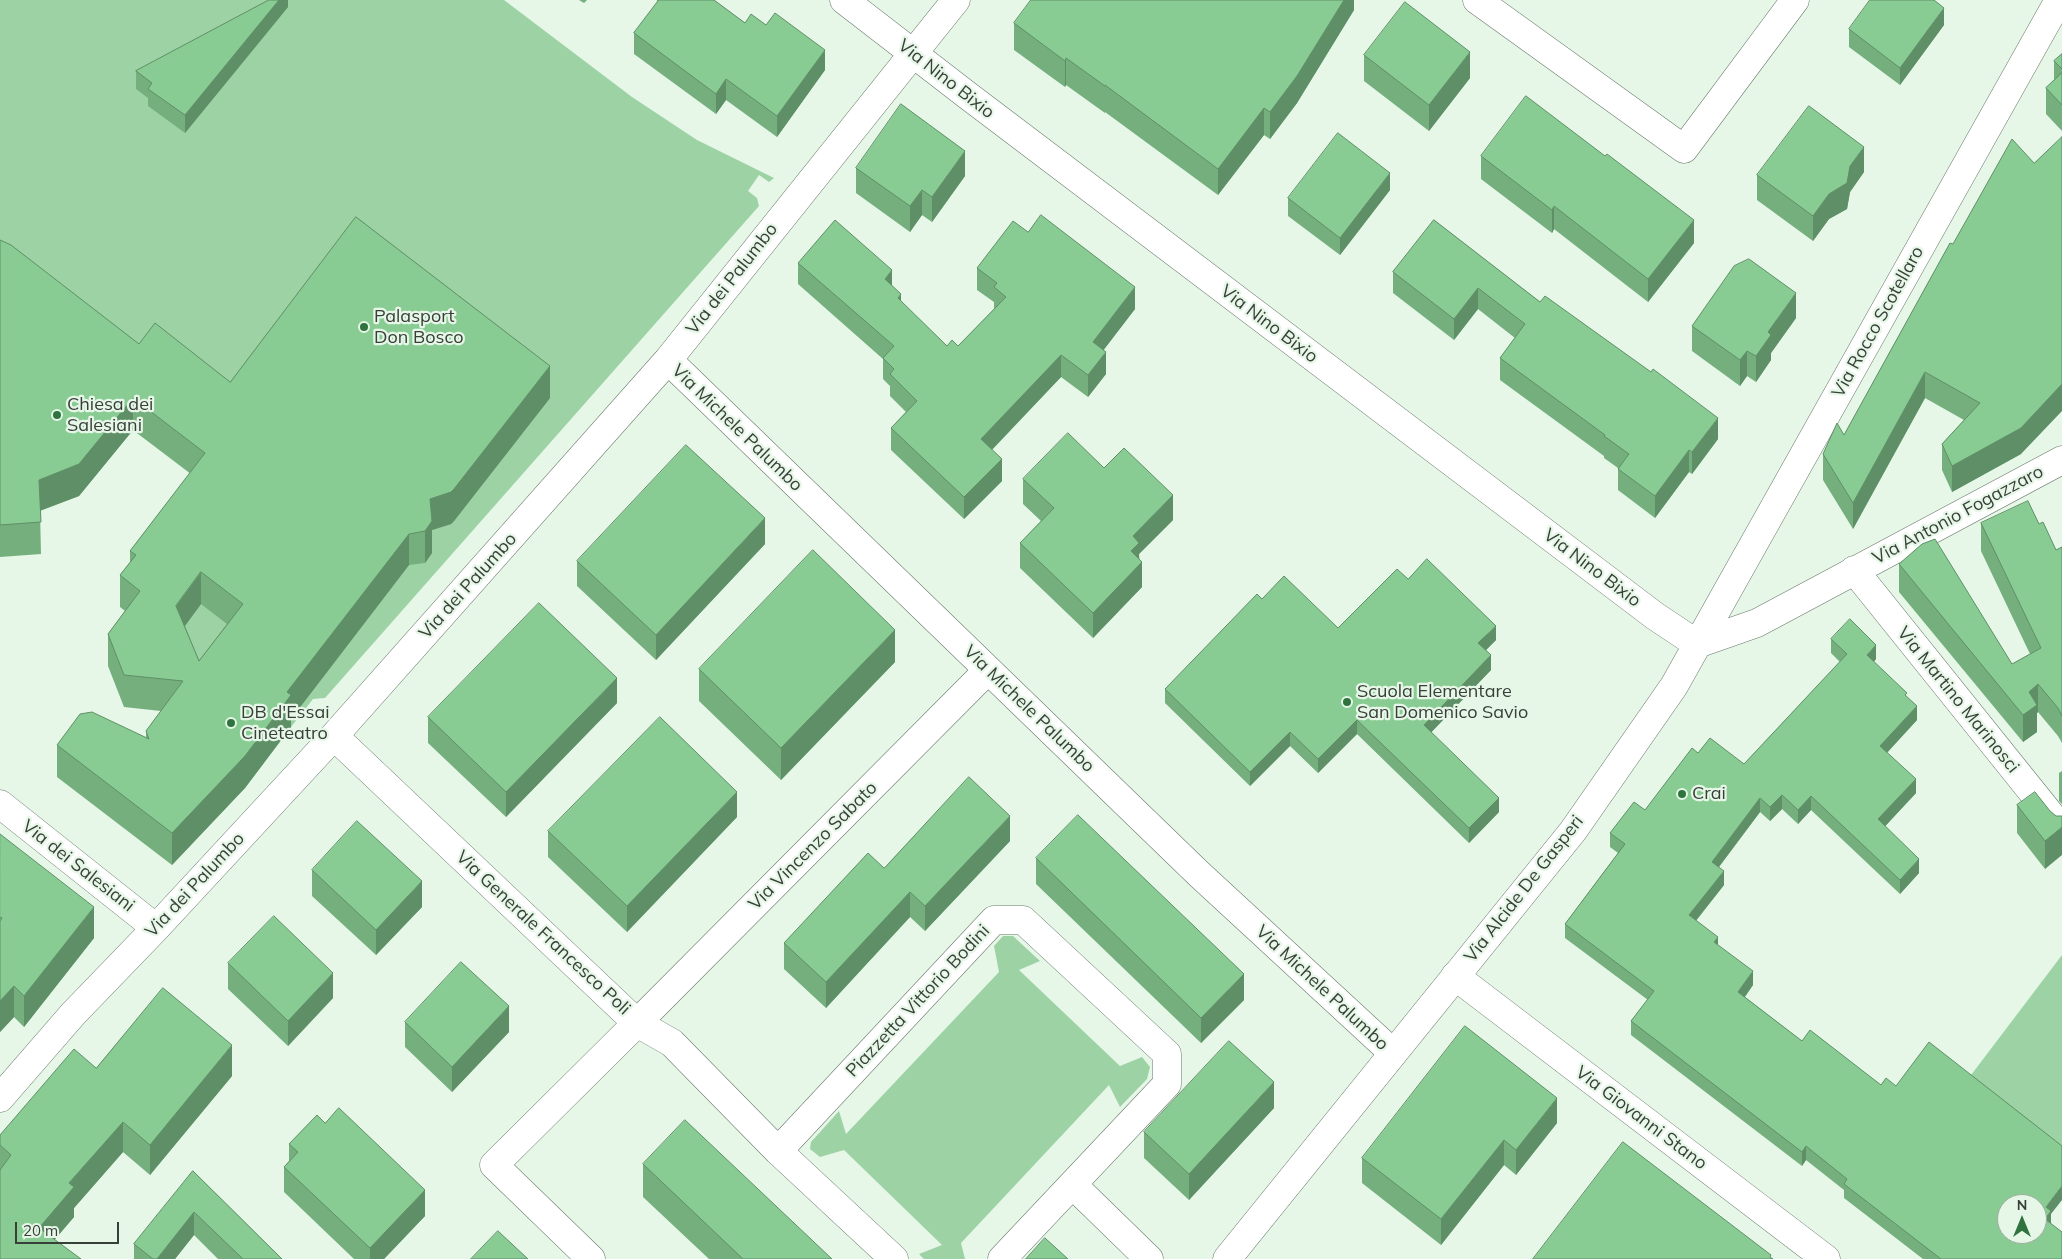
<!DOCTYPE html>
<style>
body{margin:0}
#map{position:relative;width:2062px;height:1259px;overflow:hidden;background:#e6f7e8;font-family:Mulish,sans-serif}
canvas{display:block}
.north{position:absolute;left:1997px;top:1194px;width:50px;height:50px;box-sizing:border-box;background:#e6f7e8;border:1px solid #a0ada2;border-radius:50%;rotate:0deg;font-size:14px;font-weight:700;line-height:20px;text-align:center;color:#383f38}
.north::after{content:'';display:block;margin:auto;width:18px;height:22px;background:#2f733f;clip-path:polygon(50% 0,100% 100%,50% 72%,0 100%)}
.scale{position:absolute;left:15px;top:1222px;width:104px;height:22px;box-sizing:border-box;border:2px solid #383f38;border-top:0;padding-left:6px;font-size:15px;line-height:18px;white-space:nowrap;color:#383f38;-webkit-text-stroke:4px #e6f7e8;paint-order:stroke}
</style>
<div id="map">
<canvas width="2062" height="1259"></canvas>
<div class="north">N</div>
<div class="scale">20 m</div>
</div>
<script>
const ctx = document.querySelector('canvas').getContext('2d');
ctx.lineJoin = 'round';
function fillPath(path, color) { ctx.fillStyle = color; ctx.fill(path, 'evenodd'); }
function strokePath(path, color, width, dash) { ctx.strokeStyle = color; ctx.lineWidth = width; ctx.lineCap = dash ? 'butt' : 'round'; ctx.setLineDash(dash || []); ctx.stroke(path); }
function write(font, color, halo, rows, align = 'center') {
  ctx.font = font + ' Mulish,sans-serif'; ctx.lineWidth = 4.5; ctx.setLineDash([]); ctx.textBaseline = 'middle'; ctx.strokeStyle = halo; ctx.fillStyle = color; for (const [text, x, y, turn = 0] of rows) {
    ctx.save(); ctx.translate(x, y); ctx.rotate((+turn || 0) * Math.PI / 180); ctx.textAlign = isNaN(turn) ? turn : align; if (halo) ctx.strokeText(text, 0, 0); ctx.fillText(text, 0, 0); ctx.restore();
  }
}
const green = new Path2D(`
 M0,0H504L632,97L697,140L774,178L769,182L759,175L748,191L757,198L759,206L325,698L313,699L291,727L217,670L204,687L176,638L205,485L111,413L0,272Z
 M1003,936H1013L1040,961L1019,970L1120,1066L1142,1057L1150,1067L1147,1079L1120,1107L1109,1085L961,1243L965,1259H924L919,1254L942,1245L844,1150L820,1157L810,1149L811,1142L839,1111L846,1134L999,972L994,946Z
 M2062,955V1160L1965,1083Z`);
const minor = new Path2D(`
 M844,0L967,95L1655,616L1697,644
 M1477,0L1684,149L1795,0
 M668,360L1199,874L1393,1053
 M1854,570L2062,829
 M334,736L637,1023L494,1165L591,1259
 M0,804L156,928
 M1455,976L1826,1259
 M0,1098L73,1014L156,928L334,736L668,360L956,0
 M778,1151L994,920H1023L1167,1054V1084L1002,1259
 M1073,1185L1149,1259
 M894,1259L778,1151L672,1043L637,1023L988,670`);
const tertiary = new Path2D(`
 M1697,644L1757,623L2062,460
 M1227,1259L1573,831L1674,686L2059,0`);
const wall = new Path2D(`
 M288,0V7L185,133L148,106V98L136,89V71Z
 M579,0H587L584,3Z
 M656,0H714L745,23L766,25L825,70L777,137L726,100L716,114L634,54V33L658,1Z
 M1354,0V10L1297,103L1270,139L1264,135L1218,195L1105,112V113L1066,85L1065,87L1014,50V23Z
 M1944,25L1900,85L1849,47V29Z
 M2062,54V131L2046,114V88L2054,80V61Z
 M1364,55L1470,78L1429,131L1364,81Z
 M1481,156L1694,243L1648,302L1554,229L1552,233L1481,179Z
 M856,168L965,176L932,222L922,215L910,232L856,193Z
 M1864,172L1850,192L1847,209L1829,219L1813,241L1757,200V175Z
 M1390,190L1340,255L1288,216V198Z
 M1434,220L1718,439L1692,474L1689,472L1655,518L1618,490V468L1604,458V456L1500,380V358L1515,338L1478,309L1454,340L1393,293V272Z
 M1028,232L1135,309L1103,350L1106,374L1088,397L1061,377L992,450L1002,481L964,519L891,450V428L906,412L890,396V386L883,379V359L798,284V263L892,286L901,302L947,346H958L994,309V302L977,290V268Z
 M0,240L139,344L230,382L550,398L454,521L451,524L432,530V553L425,563L409,565L291,719V727L245,788L172,865L57,777V745L146,737V731L161,711L124,707L108,666V634L125,611L120,607V575L130,562V551L190,473L133,430L79,496L40,511L41,554L0,557ZM201,604L227,624L199,661L185,626Z
 M1950,243L2021,454L1952,492L1942,470V444L1964,420L1925,398L1853,529L1823,480V454L1844,435Z
 M1796,318L1771,353V360L1756,382L1747,376L1740,386L1692,351V326Z
 M1023,479L1173,520L1139,554L1142,587L1093,638L1020,568V543L1041,521L1023,504Z
 M1981,523L2039,524L2056,550L2062,547V743L2058,736L2038,712L2037,713V732L2023,742L1899,592V564L2012,664L2030,654L1981,551Z
 M765,544L656,660L577,586V561Z
 M1408,579L1496,640L1486,650L1491,670L1431,732L1499,812L1469,843L1357,734L1318,773L1290,746L1250,786L1165,703V689L1262,599L1338,628Z
 M1831,639L1876,659L1874,662L1907,697L1917,720L1887,753L1916,793L1885,826L1919,873L1900,894L1811,810L1798,824L1782,809L1770,821L1760,812L1719,867L1724,885L1696,921L1753,985L1745,997L1802,1041L1881,1085L2051,1214V1224L2062,1259H1923L1844,1198V1190L1806,1160L1802,1166L1631,1035V1021L1648,1000L1565,938V924L1618,853L1610,847V833L1645,810L1698,753L1744,764L1840,662L1831,653Z
 M895,662L781,780L699,701V669Z
 M617,703L506,817L428,743V717Z
 M2062,771V804L2059,801V773Z
 M2017,805L2050,811L2056,816L2045,869L2017,833Z
 M737,817L627,932L548,857V831Z
 M0,834L94,938L24,1027L14,1017L0,1032Z
 M1010,841L925,931L910,917L826,1008L784,969V943L884,868Z
 M1036,858L1244,1000L1201,1043L1036,884Z
 M312,870L422,907L376,955L312,896Z
 M228,963L333,998L288,1046L228,989Z
 M405,1022L509,1032L452,1092L405,1047Z
 M96,1068L232,1076L150,1175L123,1152L74,1208V1217L55,1239L0,1259V1135Z
 M1274,1108L1189,1200L1144,1158V1132Z
 M1557,1123L1516,1175L1504,1165L1441,1245L1362,1183V1158Z
 M289,1144L425,1216L384,1259H354L284,1192V1167L289,1161Z
 M643,1164L832,1259H709L643,1197Z
 M193,1171L282,1259H218L194,1235L175,1259H134V1244Z`);
const shadedWall = new Path2D(`
 M279,0H288V7L185,133V115Z
 M1344,0H1354V10L1297,103L1270,139V112Z
 M1944,8V25L1900,85V68Z
 M825,50V70L777,137V116Z
 M1470,52V78L1429,131V105Z
 M1066,58V85L1065,87V61Z
 M726,79V100L716,114V94Z
 M1264,108V135L1218,195V169Z
 M1864,147V172L1850,192L1847,209L1829,219L1813,241V216Z
 M965,151V176L932,222V197Z
 M1390,173V190L1340,255V238Z
 M922,190V215L910,232V206Z
 M1554,206V229L1552,233V210Z
 M1694,220V243L1648,302V279Z
 M892,270V292L885,279Z
 M1135,287V309L1093,364V342Z
 M1478,288V309L1454,340V319Z
 M1796,293V318L1771,353V360L1756,382V356L1768,332Z
 M901,294V316L898,298Z
 M1747,351V376L1740,386V360Z
 M1106,352V374L1088,397V375Z
 M1061,355V377L981,461V439Z
 M550,366V398L454,521L451,524L432,530V553L425,563V531L430,499Z
 M1925,372V398L1853,529V503Z
 M2062,384V411L2021,454L1952,492V466Z
 M133,398V430L79,496L39,511V480Z
 M1718,418V439L1692,474V452Z
 M1689,450V472L1655,518V496Z
 M1002,459V481L964,519V497Z
 M1173,495V520L1139,554V565L1142,562V587L1093,638V613L1131,551L1133,536Z
 M765,518V544L656,660V635Z
 M409,534V565L291,719V727L245,788L172,865V833L287,692Z
 M201,572V604L176,638V606Z
 M1496,626V640L1478,658V643Z
 M895,630V662L781,780V748Z
 M1876,645V659L1867,669V655Z
 M1491,655V670L1424,740V725Z
 M617,678V703L506,817V792Z
 M2038,684V712L2037,713V732L2023,742V715L2029,692Z
 M1917,706V720L1880,760V746Z
 M1357,720V734L1318,773V759Z
 M1290,732V746L1250,786V772Z
 M1916,779V793L1878,834V819Z
 M737,792V817L627,932V906Z
 M1782,795V809L1770,821V807Z
 M1811,796V810L1798,824V810Z
 M1499,798V812L1469,843V828Z
 M1760,798V812L1712,876V862Z
 M1010,816V841L925,931V906Z
 M2062,827V855L2045,869V841Z
 M1919,859V873L1900,894V880Z
 M1724,871V885L1689,929V915Z
 M422,881V907L376,955V930Z
 M910,892V917L826,1008V982Z
 M94,907V938L24,1027V996Z
 M1718,937V951L1714,942Z
 M1753,971V985L1738,1006V992Z
 M333,973V998L288,1046V1021Z
 M1244,974V1000L1201,1043V1018Z
 M14,986V1017L0,1032V1001Z
 M509,1006V1032L452,1092V1067Z
 M232,1045V1076L150,1175V1145Z
 M1274,1082V1108L1189,1200V1174Z
 M1557,1098V1123L1516,1175V1150Z
 M123,1122V1152L74,1208V1217L39,1258V1228L69,1183Z
 M1504,1140V1165L1441,1245V1219Z
 M1806,1146V1160L1802,1166V1152Z
 M2062,1186V1200L2051,1214V1225L2045,1219L2046,1207Z
 M425,1190V1216L384,1259H370V1248Z
 M194,1212V1235L175,1259H157Z`);
const building = new Path2D(`
 M269,0H279L185,115L148,89L152,83L136,71Z
 M659,0H714L745,23L751,14L766,25L775,13L825,50L777,116L726,79L716,94L634,33Z
 M1031,0H1344L1297,76L1270,112L1264,108L1218,169L1105,85V86L1066,58L1065,61L1014,23Z
 M1870,0H1934L1944,8L1900,68L1849,29Z
 M1405,2L1470,52L1429,105L1364,55Z
 M2062,54V69L2054,61Z
 M2062,73V105L2046,88Z
 M1526,96L1605,156L1607,154L1694,220L1648,279L1554,206L1552,210L1481,156Z
 M901,104L965,151L932,197L922,190L910,206L856,168Z
 M1809,106L1864,147L1850,166L1847,183L1829,194L1813,216L1757,175Z
 M1338,133L1390,173L1340,238L1288,198Z
 M2062,137V384L2021,428L1952,466L1942,444L1980,403L1925,372L1853,503L1823,454L1837,423L1844,435L1950,243L1953,244L2012,139L2034,163Z
 M1041,215L1135,287L1093,342L1106,352L1088,375L1061,355L981,439L1002,459L964,497L891,428L917,401L890,374L894,369L883,358L894,346L798,263L835,220L892,270L885,279L901,294L898,298L947,346L952,340L958,346L1006,297L994,287L997,283L977,268L1013,221L1028,232Z
 M356,217L550,366L454,489L451,492L430,499L432,521L425,531L409,534L287,692L291,695L245,756L172,833L57,745L80,714L92,712L149,739L146,731L183,681L124,675L108,634L140,591L120,575L136,555L130,551L205,453L133,398L79,464L39,480L41,522L0,525V240L11,245L139,344L155,323L230,382ZM201,572L243,604L199,661L176,606Z
 M1434,220L1540,302L1545,296L1651,372L1653,369L1718,418L1692,452L1689,450L1655,496L1618,469L1629,454L1604,436L1605,435L1500,358L1525,324L1478,288L1454,319L1393,272Z
 M1749,259L1796,293L1768,332L1771,335L1756,356L1747,351L1740,360L1692,326L1734,266Z
 M1068,433L1104,468L1124,448L1173,495L1133,536L1139,543L1131,551L1142,562L1093,613L1020,543L1054,508L1023,479Z
 M686,445L765,518L656,635L577,561Z
 M2028,501L2039,524L2043,522L2056,550L2062,547V716L2058,708L2038,684L2029,692L2037,705L2023,715L1899,564L1922,544L1935,539L2012,664L2041,648L1981,523Z
 M813,550L895,630L781,748L699,669Z
 M1427,559L1496,626L1478,643L1491,655L1424,725L1499,798L1469,828L1357,720L1318,759L1290,732L1250,772L1165,689L1257,594L1262,599L1284,576L1338,628L1397,569L1408,579Z
 M539,603L617,678L506,792L428,717Z
 M1850,619L1876,645L1867,655L1907,693L1905,695L1917,706L1880,746L1916,779L1878,819L1919,859L1900,880L1811,796L1798,810L1782,795L1770,807L1760,798L1712,862L1724,871L1689,915L1718,937L1714,942L1753,971L1738,992L1802,1041L1810,1030L1881,1085L1886,1078L1896,1086L1929,1042L2062,1146V1186L2046,1207L2051,1211L2045,1219L2062,1232V1259H1941L1844,1184L1847,1179L1806,1146L1802,1152L1631,1021L1654,991L1565,924L1625,844L1610,833L1634,802L1645,810L1692,748L1698,753L1710,738L1744,764L1847,654L1831,639ZM2007,1204H2037V1234H2007Z
 M660,717L737,792L627,906L548,831Z
 M969,777L1010,816L925,906L910,892L826,982L784,943L868,853L884,868Z
 M2035,792L2050,811L2056,816H2062V827L2045,841L2017,805Z
 M1078,815L1244,974L1201,1018L1036,858Z
 M357,821L422,881L376,930L312,870Z
 M0,834L94,907L24,996L14,986L0,1001V921L2,918L0,917Z
 M274,916L333,973L288,1021L228,963Z
 M461,962L509,1006L452,1067L405,1022Z
 M163,988L232,1045L150,1145L123,1122L69,1183L74,1187L39,1228L81,1259H0V1170L11,1155L0,1145V1135L74,1049L96,1068Z
 M1465,1026L1557,1098L1516,1150L1504,1140L1441,1219L1362,1158Z
 M1229,1041L1274,1082L1189,1174L1144,1132Z
 M339,1108L425,1190L370,1248L284,1167L298,1152L289,1144L317,1115L325,1123Z
 M685,1120L832,1259H743L643,1164Z
 M1623,1142L1771,1255L1770,1257L1773,1259H1533Z
 M193,1171L282,1259H243L194,1212L157,1259H153L134,1244Z
 M498,1231L528,1259H471Z
 M1045,1238L1068,1259H1026Z`);
const markers = [
 [364,327,5,"#2f733f"],
 [57,415,5,"#2f733f"],
 [1347,702,5,"#2f733f"],
 [231,723,5,"#2f733f"],
 [1682,794,5,"#2f733f"]
];
const streetNames = [
 ["Via Nino Bixio",946,79,38],
 ["Via dei Palumbo",732,279,-52],
 ["Via Rocco Scotellaro",1878,322,-61],
 ["Via Nino Bixio",1269,324,37],
 ["Via Michele Palumbo",737,428,44],
 ["Via Antonio Fogazzaro",1958,515,-28],
 ["Via Nino Bixio",1592,568,37],
 ["Via dei Palumbo",468,586,-48],
 ["Via Martino Marinosci",1958,700,51],
 ["Via Michele Palumbo",1029,709,44],
 ["Via Vincenzo Sabato",813,846,-45],
 ["Via dei Salesiani",78,866,38],
 ["Via dei Palumbo",195,885,-47],
 ["Via Alcide De Gasperi",1524,889,-52],
 ["Via Generale Francesco Poli",543,933,43],
 ["Via Michele Palumbo",1322,988,43],
 ["Piazzetta Vittorio Bodini",918,1001,-47],
 ["Via Giovanni Stano",1641,1118,37]
];
const poiNames = [
 ["Palasport",374,317],
 ["Don Bosco",374,338],
 ["Chiesa dei",67,405],
 ["Salesiani",67,426],
 ["Scuola Elementare",1357,692],
 ["San Domenico Savio",1357,713],
 ["DB d'Essai",241,713],
 ["Cineteatro",241,734],
 ["Crai",1692,794]
];
fillPath(green, '#9dd2a5');
strokePath(minor, '#69796b', 29);
strokePath(tertiary, '#69796b', 29);
strokePath(minor, '#fff', 28);
strokePath(tertiary, '#fff', 28);
fillPath(wall, '#75af7e');
fillPath(shadedWall, '#5f8f67');
fillPath(building, '#88cc93');
strokePath(building, '#5f8f67', 1);
for (const [x, y, r, color] of markers) { const dot = new Path2D(); dot.arc(x, y, r, 0, 2 * Math.PI); ctx.fillStyle = color; ctx.fill(dot); strokePath(dot, '#e6f7e8', 2); }
write('18px', '#383f38', '#e6f7e8', streetNames);
write('18px', '#383f38', '#e6f7e8', poiNames, 'left');
</script>
